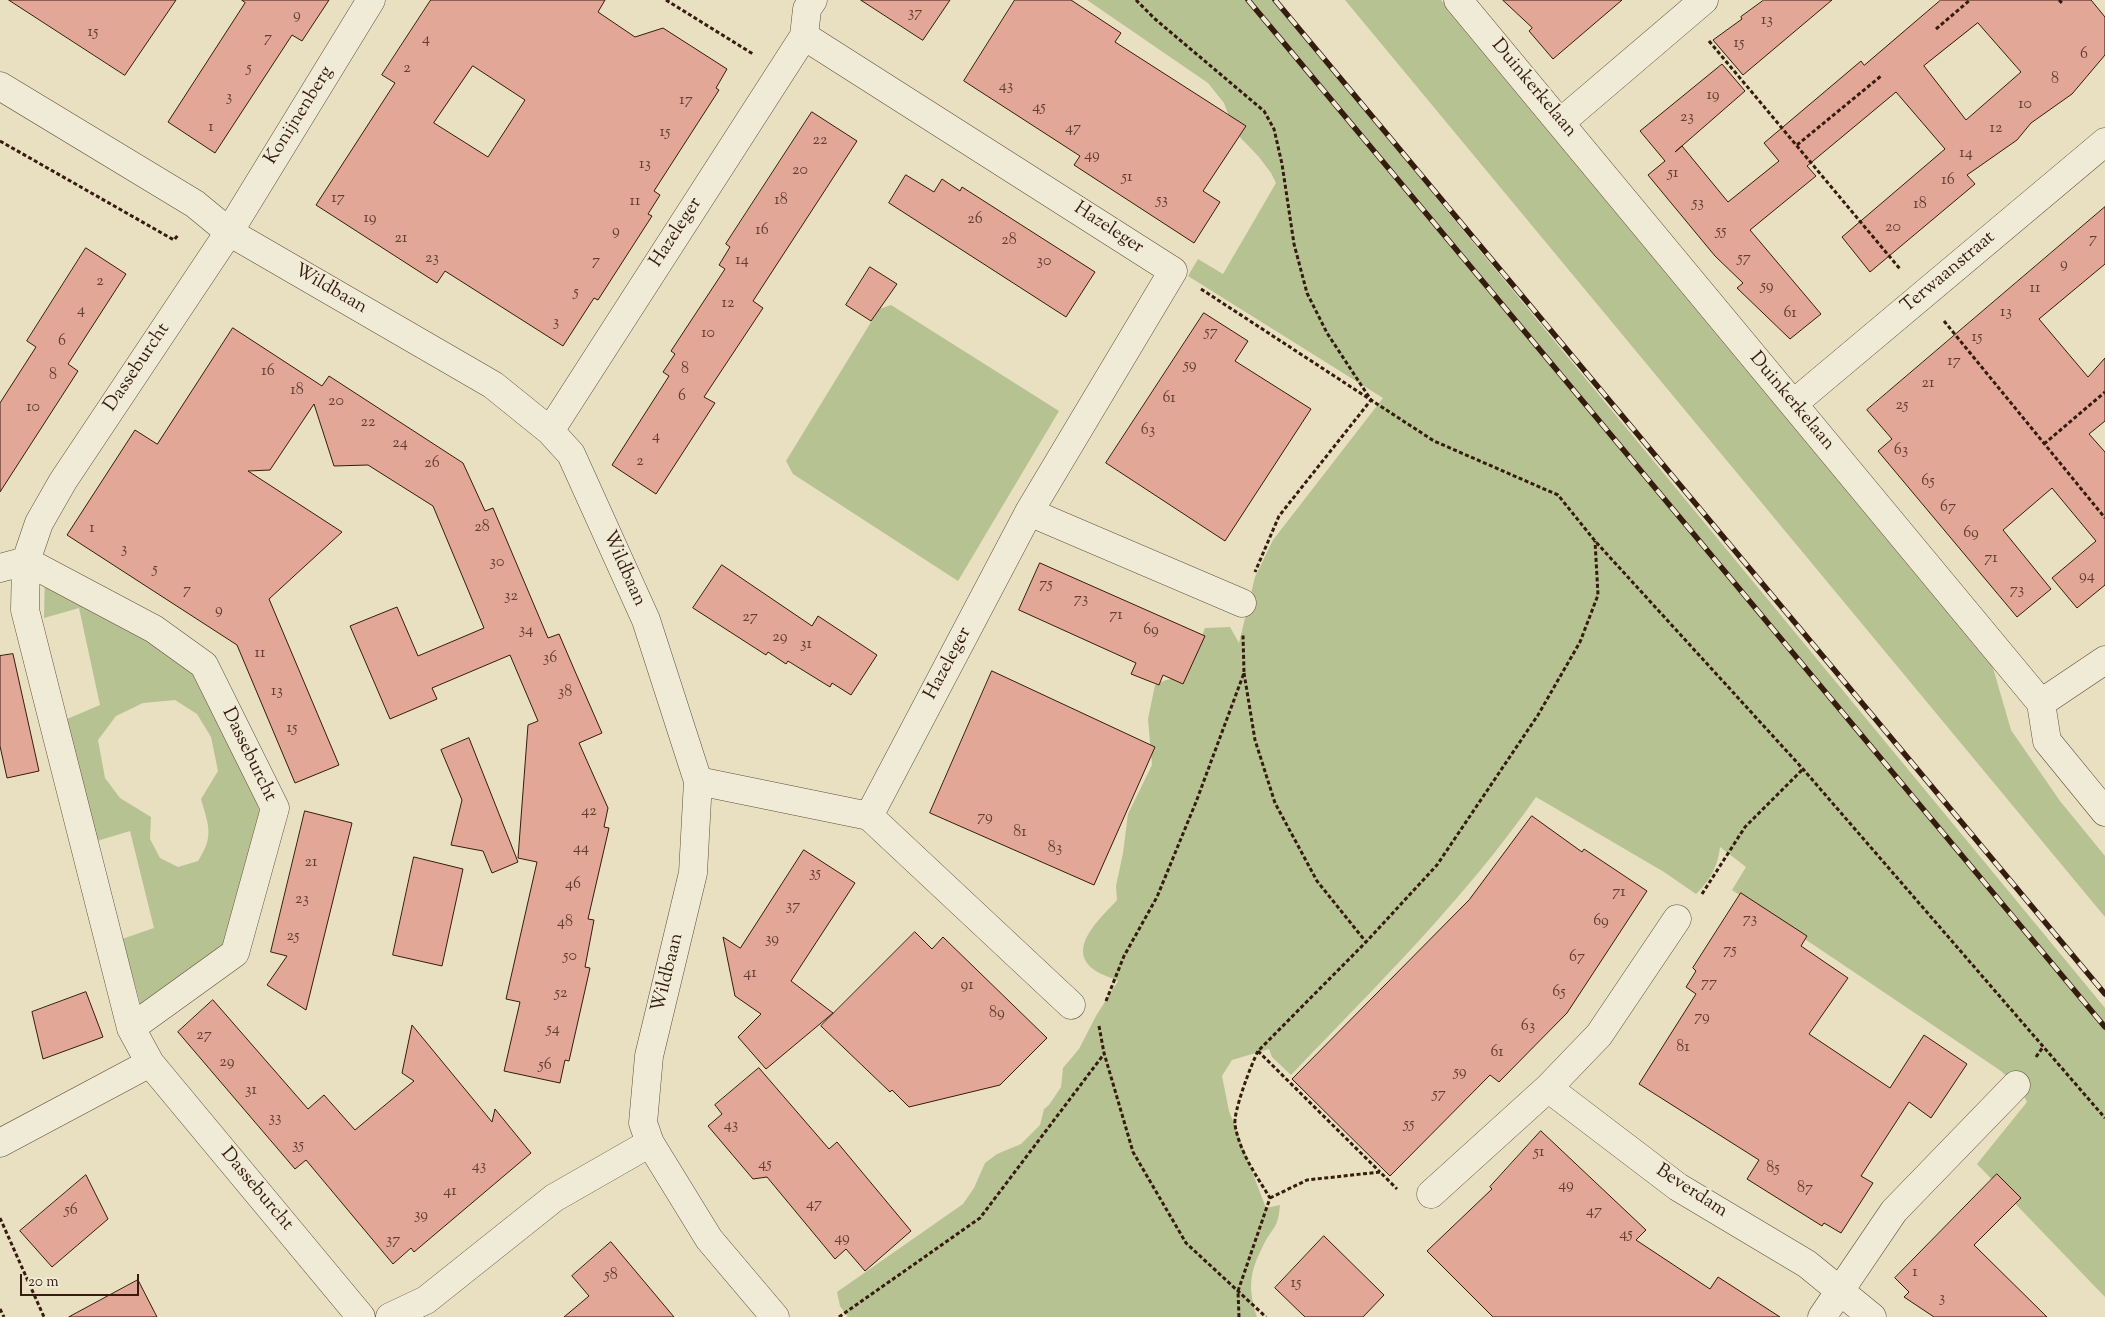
<!DOCTYPE html>
<style>
body{margin:0}
#map{position:relative;width:2105px;height:1317px;overflow:hidden;background:#e8e0c0;font-family:"Sorts Mill Goudy",serif}
canvas{display:block}
.scale{position:absolute;left:20px;top:1274px;width:119px;height:22px;box-sizing:border-box;border:2px solid #361b0f;border-top:0;padding-left:6px;font-size:15px;line-height:18px;white-space:nowrap;color:#361b0f;-webkit-text-stroke:4px #f0ebd6;paint-order:stroke}
</style>
<div id="map">
<canvas width="2105" height="1317"></canvas>
<div class="scale">20 m</div>
</div>
<script>
const ctx = document.querySelector('canvas').getContext('2d');
ctx.lineJoin = 'round';
function fillPath(path, color) { ctx.fillStyle = color; ctx.fill(path, 'evenodd'); }
function strokePath(path, color, width, dash) { ctx.strokeStyle = color; ctx.lineWidth = width; ctx.lineCap = dash ? 'butt' : 'round'; ctx.setLineDash(dash || []); ctx.stroke(path); }
function write(font, color, halo, rows, align = 'center') {
  ctx.font = font + ' "Sorts Mill Goudy",serif'; ctx.lineWidth = 4.5; ctx.setLineDash([]); ctx.textBaseline = 'middle'; ctx.strokeStyle = halo; ctx.fillStyle = color; for (const [text, x, y, turn = 0] of rows) {
    ctx.save(); ctx.translate(x, y); ctx.rotate((+turn || 0) * Math.PI / 180); ctx.textAlign = isNaN(turn) ? turn : align; if (halo) ctx.strokeText(text, 0, 0); ctx.fillText(text, 0, 0); ctx.restore();
  }
}
const green = new Path2D(`
 M1087,0H1273L2105,1008V1297L1977,1164L2027,1102L2021,1090L2001,1071L1732,890L1746,867L1720,847C1718,865 1711,880 1696,894L1664,872L1536,797C1465,899 1376,986 1291,1075L1272,1057L1269,1049L1232,1060L1222,1076L1229,1111L1266,1208L1280,1205C1278,1230 1272,1227 1263,1246C1249,1273 1248,1289 1257,1317H848L840,1306L837,1292L963,1204L974,1188L985,1163L997,1154L1021,1144L1040,1125L1044,1109L1049,1105L1061,1087L1063,1068L1079,1049L1096,1016L1118,981C1108,976 1094,973 1087,963C1072,942 1104,915 1117,900L1116,886L1123,853L1128,814L1152,765L1148,719L1155,685L1166,680L1186,676L1205,628L1230,627L1239,643L1255,577L1273,540L1383,398L1188,276L1198,259L1223,274L1276,183L1271,173L1259,157L1235,132L1224,103L1208,83Z
 M1345,0H1441L1991,661L2011,730L2060,801L2105,856V917Z
 M891,305L1059,411L958,581L793,474L786,461L879,309Z
 M45,571L200,668L221,711L262,817L224,955L143,1013L122,939L154,928L130,831L97,841L67,719L100,705L79,608L44,618ZM175,700L197,714L211,737L218,771L201,799C209,827 214,836 198,861L178,867L160,858L150,839L151,817L120,798L105,778L98,740L116,716L143,703Z`);
const building = new Path2D(`
 M9,0H176L125,75Z
 M242,0H329L302,41L292,35L215,153L168,122L245,3Z
 M431,0H605L598,12L635,37L663,28L727,69L716,88L719,90L654,191L660,195L648,214L652,216L598,300L594,298L563,346L445,271L437,283L316,205L395,83L382,75ZM473,66L525,100L488,157L434,123Z
 M861,0H950L923,40Z
 M1015,0H1071L1121,33L1115,42L1246,126L1203,191L1220,202L1194,243L1074,165L1080,156L964,81Z
 M1503,0H1622L1553,59L1529,31L1532,28Z
 M1764,0H1832L1743,75L1713,40L1742,19L1741,17Z
 M1941,0H2091L2105,17V55L2072,94L2031,123L2017,140L1967,175L1975,184L1870,272L1842,237L1945,149L1896,92L1807,166L1816,176L1750,230L1821,314L1790,339L1737,288L1743,283L1715,256L1648,175L1665,161L1640,131L1722,64L1745,91L1675,152L1682,146L1728,202L1779,161L1764,143L1861,61L1864,65ZM1978,23L2021,72L1966,120L1924,66Z
 M812,112L857,141L753,301L763,308L704,397L715,403L656,494L612,465L669,376L663,372L675,354L671,351L725,269L719,265L730,247L726,244Z
 M906,175L934,192L942,179L960,191L962,187L1095,272L1066,317L889,203Z
 M2105,207V264L2039,319L2088,377L2105,358V421L2089,434L2105,452V585L2077,608L2052,578L2096,541L2052,488L2003,530L2051,589L2017,617L1878,451L1892,439L1867,410Z
 M86,248L126,274L68,364L78,371L0,492V403L36,347L27,341Z
 M870,267L897,284L871,321L846,305Z
 M1204,313L1248,341L1235,361L1311,409L1225,541L1106,463Z
 M233,328L322,386L329,376L463,463L485,511L493,508L548,638L559,634L574,669L602,733L579,743L608,808L604,827L609,828L588,919L594,920L585,967L590,968L569,1061L565,1060L560,1083L504,1071L520,1002L506,999L537,862L518,858L528,725L538,721L510,655L432,688L437,699L390,719L350,626L397,607L418,656L484,628L433,506L368,465L334,466L314,404L270,470L248,471L342,532L269,599L339,765L295,783L237,645L67,535L135,430L157,444Z
 M1040,563L1205,636L1183,684L1163,675L1159,685L1131,674L1136,663L1019,610Z
 M722,565L812,626L818,616L877,655L851,695L832,683L830,687L788,661L786,664L768,652L766,655L693,608Z
 M13,654L39,771L7,778L0,746V656Z
 M992,671L1155,747L1094,885L930,813Z
 M469,738L518,862L492,873L483,851L451,845L462,800L441,750Z
 M305,811L352,823L306,1010L267,985L287,956L271,952Z
 M1532,816L1582,852L1584,849L1647,891L1567,1013L1499,1082L1490,1075L1390,1176L1292,1079L1469,900Z
 M804,850L855,883L791,981L833,1013L766,1069L738,1037L761,1014L735,996L723,937L740,948Z
 M414,857L463,869L442,966L393,955Z
 M1741,893L1807,936L1801,946L1848,978L1809,1034L1890,1088L1924,1035L1967,1064L1931,1118L1909,1102L1861,1176L1873,1183L1841,1233L1824,1223L1822,1226L1747,1179L1759,1160L1639,1084L1696,994L1686,987L1696,971L1693,968Z
 M915,932L932,949L943,937L1047,1038L1000,1085L909,1107L892,1090L890,1092L821,1026Z
 M86,992L103,1037L43,1059L32,1012Z
 M213,1000L308,1109L324,1095L355,1130L414,1081L402,1073L412,1025L492,1122L495,1109L531,1153L414,1252L411,1248L393,1264L306,1160L295,1169L178,1032Z
 M759,1068L829,1149L837,1142L911,1231L865,1271L846,1249L835,1259L767,1177L753,1179L708,1126L722,1114L715,1105Z
 M1541,1131L1646,1230L1636,1240L1710,1289L1718,1277L1780,1317H1493L1427,1251L1492,1189L1490,1187Z
 M1997,1174L2021,1198L1974,1245L2047,1317H1934L1904,1297L1909,1292L1895,1278Z
 M86,1175L108,1219L52,1267L20,1231Z
 M1324,1236L1384,1295L1363,1317H1305L1275,1288Z
 M611,1242L674,1317H564L589,1296L572,1276Z
 M138,1280L157,1317H69Z`);
const path = new Path2D(`
 M666,0L753,54
 M1136,0L1155,19L1264,111L1274,129L1282,164L1294,244L1307,293L1327,333L1371,400L1434,441L1558,495L1595,541L1803,769L2105,1118
 M2059,0L2062,3
 M1936,29L1970,0
 M1709,41L1900,269
 M0,141L174,240L178,235
 M1797,145L1881,76
 M1201,289L1371,400L1279,516L1255,572
 M1944,321L2105,518
 M2044,444L2105,392
 M1244,673L1255,740L1275,803L1317,881L1366,942
 M1702,894L1745,827L1803,769
 M1106,1001L1124,956L1157,897L1196,802L1244,673L1243,635
 M1099,1026L1104,1053L1133,1152L1186,1243L1266,1317
 M1258,1051L1380,1172
 M2036,1057L2043,1047
 M1270,1198L1307,1180L1380,1172L1397,1189
 M0,1218L44,1317
 M0,1309L4,1317
 M839,1317L980,1218L1104,1054
 M1239,1317L1238,1291L1270,1198C1256,1175 1240,1153 1235,1125C1233,1112 1251,1065 1258,1051L1366,942L1437,865L1538,715L1580,642L1598,595L1595,541`);
const minor = new Path2D(`
 M1458,0L2041,703L2047,741L2105,812
 M804,36L1173,271L1029,512L869,816
 M0,86L195,204L229,232L493,385L550,431L571,454L646,620L698,781L693,873L649,1056L643,1123L650,1143L709,1239L775,1317
 M1561,122L1704,0
 M1793,404L2105,142
 M550,431L804,36L807,9L813,0
 M1029,512L1242,603
 M0,568L26,561L154,629L204,665L275,808L235,953L131,1028
 M2041,703L2105,660
 M698,781L869,816L1071,1005
 M1548,1088L1678,1187L1807,1264L1872,1317
 M0,1143L150,1063
 M1431,1194L1548,1088L1599,1035L1677,919
 M361,1317L150,1063L131,1028L25,610L26,561L39,523L63,481L229,232L371,0
 M390,1317L426,1300L554,1198L650,1143
 M1822,1317L1894,1211L2016,1085`);
const rail = new Path2D(`
 M1248,0L2105,1027
 M1275,0L2105,994`);
const numberNames = [
 ["37",915,14],
 ["9",297,16],
 ["13",1767,21],
 ["15",93,33],
 ["7",268,39],
 ["4",426,40],
 ["15",1739,44],
 ["6",2084,55],
 ["5",249,69],
 ["2",407,69],
 ["8",2055,80],
 ["43",1006,87],
 ["19",1713,96],
 ["3",229,98],
 ["17",686,101],
 ["10",2025,105],
 ["45",1039,108],
 ["23",1687,118],
 ["1",211,128],
 ["47",1073,129],
 ["12",1996,129],
 ["15",665,133],
 ["22",820,141],
 ["14",1966,154],
 ["49",1092,156],
 ["13",645,165],
 ["20",800,171],
 ["51",1673,174],
 ["51",1127,178],
 ["16",1948,181],
 ["17",338,199],
 ["18",781,201],
 ["53",1162,201],
 ["11",635,202],
 ["53",1698,204],
 ["18",1920,205],
 ["19",370,219],
 ["26",975,220],
 ["20",1893,228],
 ["16",762,231],
 ["9",616,232],
 ["55",1721,232],
 ["21",401,239],
 ["7",2093,240],
 ["28",1009,241],
 ["23",432,259],
 ["57",1744,259],
 ["14",742,261],
 ["7",596,262],
 ["30",1044,262],
 ["9",2064,265],
 ["2",100,282],
 ["59",1767,287],
 ["11",2035,289],
 ["5",576,293],
 ["12",728,304],
 ["4",81,311],
 ["13",2006,313],
 ["61",1790,314],
 ["3",556,323],
 ["57",1211,333],
 ["10",708,334],
 ["15",1977,338],
 ["6",62,342],
 ["17",1954,362],
 ["59",1190,366],
 ["8",685,370],
 ["16",268,372],
 ["8",53,376],
 ["21",1928,384],
 ["18",297,391],
 ["6",682,397],
 ["61",1169,399],
 ["20",336,402],
 ["25",1902,406],
 ["10",33,408],
 ["22",368,423],
 ["63",1148,431],
 ["4",656,437],
 ["24",400,444],
 ["63",1901,451],
 ["2",640,462],
 ["26",432,464],
 ["65",1928,482],
 ["67",1948,508],
 ["28",482,528],
 ["1",92,529],
 ["69",1971,534],
 ["3",124,550],
 ["71",1991,559],
 ["30",497,563],
 ["5",155,570],
 ["94",2087,577],
 ["75",1046,585],
 ["7",187,591],
 ["73",2017,591],
 ["32",511,597],
 ["73",1081,600],
 ["9",219,611],
 ["71",1116,616],
 ["27",750,618],
 ["34",526,631],
 ["69",1151,631],
 ["29",780,638],
 ["31",806,645],
 ["11",260,654],
 ["36",550,659],
 ["13",277,692],
 ["38",565,693],
 ["15",292,729],
 ["42",589,812],
 ["79",985,818],
 ["81",1020,833],
 ["44",581,849],
 ["83",1055,849],
 ["21",311,863],
 ["35",815,874],
 ["46",573,885],
 ["71",1619,893],
 ["23",302,900],
 ["37",793,907],
 ["73",1750,920],
 ["69",1601,922],
 ["48",565,923],
 ["25",293,937],
 ["39",772,940],
 ["75",1730,951],
 ["50",570,957],
 ["67",1577,958],
 ["41",750,974],
 ["77",1709,984],
 ["91",967,986],
 ["65",1559,993],
 ["52",561,994],
 ["89",997,1014],
 ["79",1702,1018],
 ["63",1528,1027],
 ["54",553,1030],
 ["27",204,1036],
 ["81",1683,1048],
 ["61",1497,1053],
 ["29",227,1063],
 ["56",545,1066],
 ["59",1460,1073],
 ["31",251,1091],
 ["57",1439,1095],
 ["33",275,1119],
 ["55",1409,1125],
 ["43",731,1126],
 ["35",298,1146],
 ["51",1539,1153],
 ["45",765,1165],
 ["43",479,1167],
 ["85",1773,1169],
 ["49",1566,1186],
 ["87",1805,1189],
 ["41",450,1192],
 ["47",814,1205],
 ["56",71,1211],
 ["47",1594,1212],
 ["39",421,1216],
 ["45",1626,1235],
 ["49",842,1239],
 ["37",393,1241],
 ["1",1915,1273],
 ["58",611,1276],
 ["15",1296,1284],
 ["3",1942,1299]
];
const streetNames = [
 ["Duinkerkelaan",1533,89,50],
 ["Konijnenberg",300,116,-58],
 ["Hazeleger",1108,229,33],
 ["Hazeleger",677,233,-57],
 ["Terwaanstraat",1949,273,-40],
 ["Wildbaan",330,290,30],
 ["Dasseburcht",138,368,-56],
 ["Duinkerkelaan",1791,402,50],
 ["Wildbaan",623,569,66],
 ["Hazeleger",949,664,-62],
 ["Dasseburcht",248,755,64],
 ["Wildbaan",669,973,-76],
 ["Dasseburcht",256,1190,50],
 ["Beverdam",1691,1192,33]
];
fillPath(green, '#b6c292');
fillPath(building, '#e2a797');
strokePath(building, '#361b0f', 1);
strokePath(minor, '#624c3b', 29);
strokePath(path, '#361b0f', 3, [4, 2.5]);
strokePath(minor, '#f0ebd6', 28);
strokePath(rail, '#361b0f', 5.5);
strokePath(rail, '#f0ebd6', 4, [11]);
write('16px', '#613e31', null, numberNames);
write('19px', '#361b0f', '#f0ebd6', streetNames);
</script>
